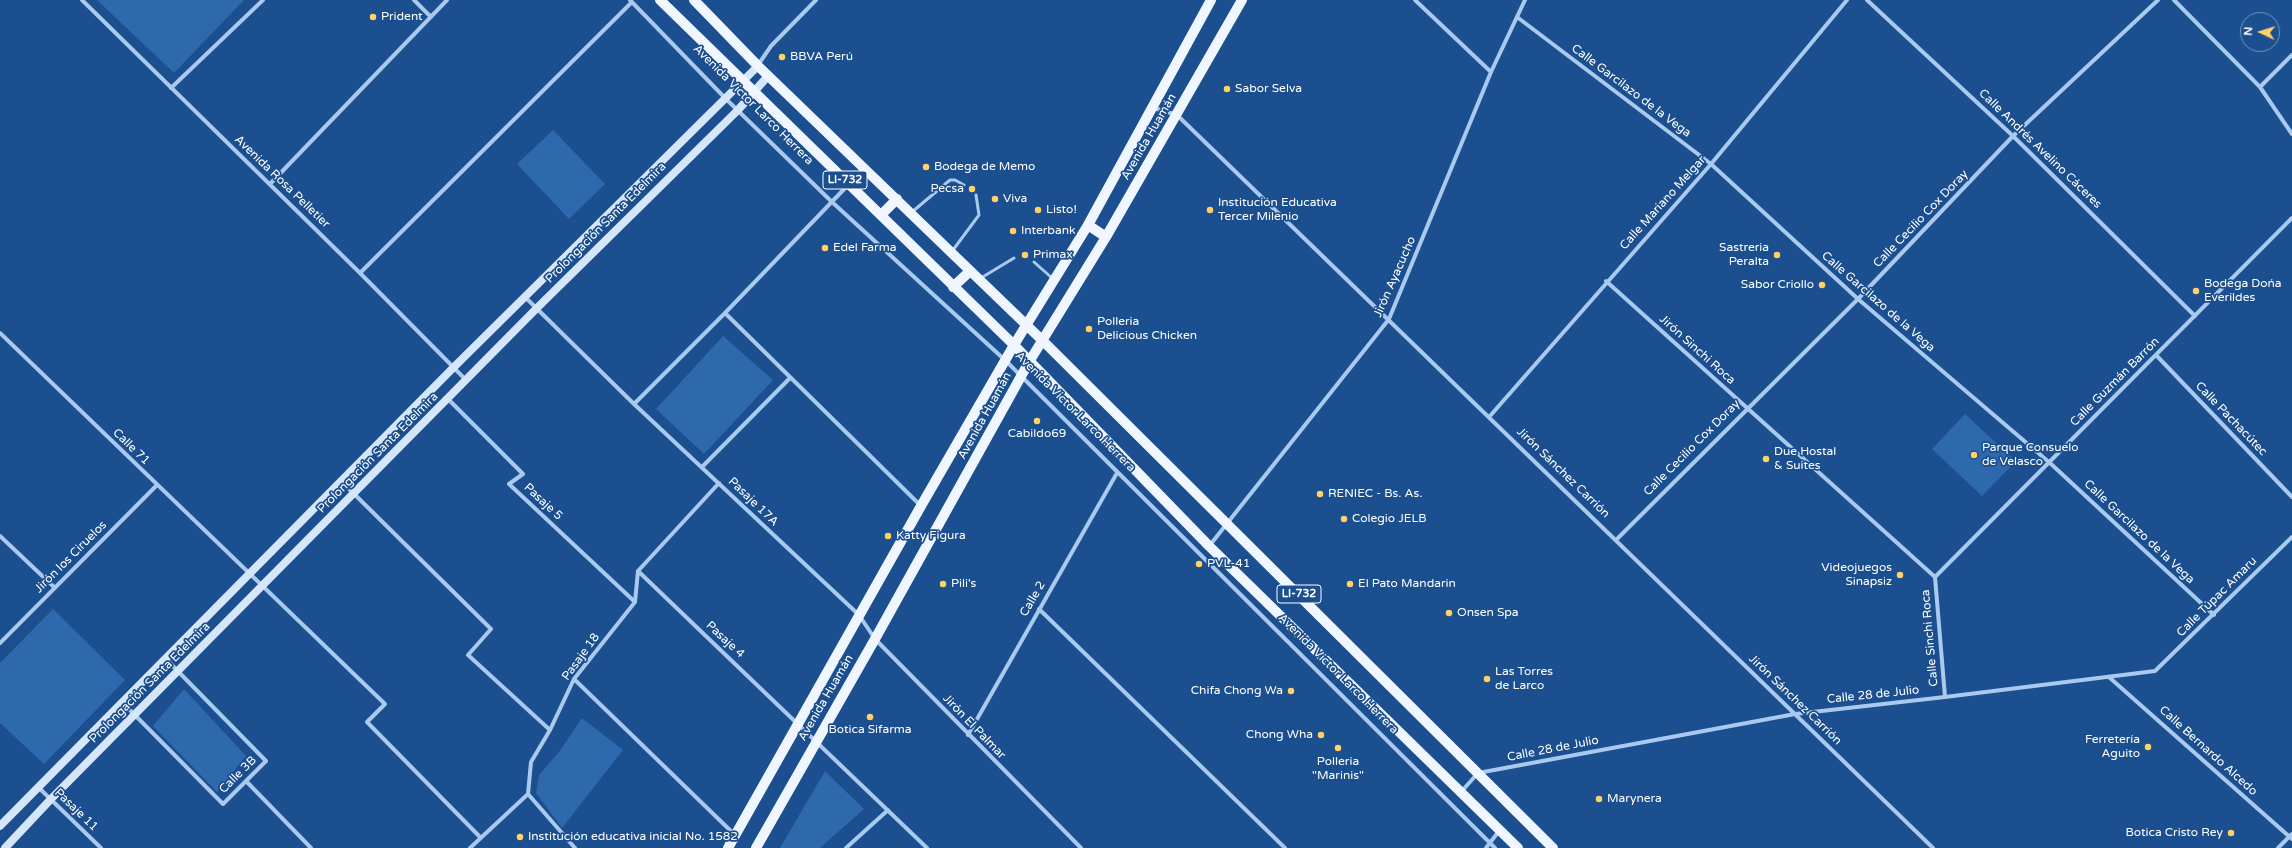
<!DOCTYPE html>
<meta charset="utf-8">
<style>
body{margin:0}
#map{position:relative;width:2292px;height:848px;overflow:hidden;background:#1b4f8f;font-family:"Varela Round",sans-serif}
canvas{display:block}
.north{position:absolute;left:2240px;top:12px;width:40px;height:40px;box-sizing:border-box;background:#1b4f8f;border:1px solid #7695bc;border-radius:50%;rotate:274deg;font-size:11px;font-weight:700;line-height:16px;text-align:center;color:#fff}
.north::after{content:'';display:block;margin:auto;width:14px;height:18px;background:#ffd166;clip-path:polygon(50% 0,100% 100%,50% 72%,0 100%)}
</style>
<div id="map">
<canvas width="2292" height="848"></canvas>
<div class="north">N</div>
</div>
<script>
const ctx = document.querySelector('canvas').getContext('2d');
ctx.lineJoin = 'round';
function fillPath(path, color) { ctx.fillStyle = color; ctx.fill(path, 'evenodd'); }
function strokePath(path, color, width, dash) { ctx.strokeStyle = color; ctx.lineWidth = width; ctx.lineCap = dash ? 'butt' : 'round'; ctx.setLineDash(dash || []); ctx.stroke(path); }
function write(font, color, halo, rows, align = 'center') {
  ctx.font = font + ' "Varela Round",sans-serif'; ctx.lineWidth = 3.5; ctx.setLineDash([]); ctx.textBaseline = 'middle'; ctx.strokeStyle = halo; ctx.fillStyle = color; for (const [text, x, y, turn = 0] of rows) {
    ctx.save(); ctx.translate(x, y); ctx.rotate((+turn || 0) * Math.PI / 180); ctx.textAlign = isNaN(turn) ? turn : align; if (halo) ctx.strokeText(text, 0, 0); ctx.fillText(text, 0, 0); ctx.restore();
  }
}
const green = new Path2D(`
 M97,0H244L174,73Z
 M553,130L605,184L569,219L517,164Z
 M723,336L773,380L704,454L656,409Z
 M1965,414L2016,461L1982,496L1932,449Z
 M53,609L125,680L44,764L0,723V663Z
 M184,689L246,756L217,792L153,726Z
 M582,718L623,750L562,828L536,793L539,775L559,752Z
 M825,771L864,809L820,848H780Z`);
const lane = new Path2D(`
 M912,212L950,180H955L964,185
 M953,250L979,215L976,195
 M1034,262L1052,278
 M981,278L1014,258`);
const street = new Path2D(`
 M82,0L360,273L466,380
 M414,0L431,17
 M630,0L726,99L832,202L1006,361L1495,848
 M1415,0L1491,72
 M1867,0L2013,136L2195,316
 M2174,0L2260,87L2292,134
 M1517,17L1711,164L1858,299L2050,463L2214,615
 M758,65L771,46L816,0
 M2260,87L2292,55
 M171,88L263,0
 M1154,108L1177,115L1933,848
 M270,184L447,0
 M360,273L632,2
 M1606,281L1935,577
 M525,297L634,404L859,615L875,639L1081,848
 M725,313L920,505
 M0,333L385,704L367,722L480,837
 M2156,355L2292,497
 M448,399L523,474L509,484L635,602
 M634,404L725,313L849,184
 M1490,416L1711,164L1847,0
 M702,467L790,378
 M342,482L491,629L468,655L550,730
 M0,536L55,588
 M1617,539L1858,299L2013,136L2158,0
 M1210,545L1389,319L1491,72L1525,0
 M638,571L927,848
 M1935,577L2292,218
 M1935,577L1945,697
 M1039,609L1285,848
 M0,643L157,485
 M2110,678L2292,839
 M574,679L735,835
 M123,703L223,804L266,761L166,659
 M968,735L1117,473
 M246,781L311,848
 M38,787L101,848
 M1461,792L1478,773L1795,714L1945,697L2155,671L2292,537
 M528,794L575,848
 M470,848L528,794L531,762L550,730L574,679L635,602L638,571L719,483
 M846,848L888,810
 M1486,848L1499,831
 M2278,848L2292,834`);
const secondary = new Path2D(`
 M0,826L453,368L758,66
 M5,848L51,799L537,308L738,110L768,76`);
const primary = new Path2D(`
 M660,0L1014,345L1209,546L1518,848
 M694,0L758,66L1043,341L1553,848
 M881,215L897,199
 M1088,225L1106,237
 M953,287L969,272
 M728,848L921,506L1014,345L1088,225L1211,0
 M756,848L875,639L1029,362L1106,237L1242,0`);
const markers = [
 [373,17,4,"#ffd166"],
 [782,57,4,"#ffd166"],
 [1227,89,4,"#ffd166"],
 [926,167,4,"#ffd166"],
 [972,189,4,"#ffd166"],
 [995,199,4,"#ffd166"],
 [1038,210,4,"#ffd166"],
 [1210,210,4,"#ffd166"],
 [1013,231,4,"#ffd166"],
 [825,248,4,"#ffd166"],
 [1025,255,4,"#ffd166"],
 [1777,255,4,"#ffd166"],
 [1822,285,4,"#ffd166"],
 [2196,291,4,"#ffd166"],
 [1089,329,4,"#ffd166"],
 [1037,421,4,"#ffd166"],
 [1974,455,4,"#ffd166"],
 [1766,459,4,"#ffd166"],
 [1320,494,4,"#ffd166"],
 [1344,519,4,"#ffd166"],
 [888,536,4,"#ffd166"],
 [1199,564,4,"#ffd166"],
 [1900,575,4,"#ffd166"],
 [943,584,4,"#ffd166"],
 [1350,584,4,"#ffd166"],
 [1449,613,4,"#ffd166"],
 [1487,679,4,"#ffd166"],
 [1291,691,4,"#ffd166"],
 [870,717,4,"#ffd166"],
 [1321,735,4,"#ffd166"],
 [2148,747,4,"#ffd166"],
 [1338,748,4,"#ffd166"],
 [1599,799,4,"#ffd166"],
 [2231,833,4,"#ffd166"],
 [520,837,4,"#ffd166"]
];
const shields = [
 [845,180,44],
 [1299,594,44]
];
const shieldNames = [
 ["LI-732",845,180],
 ["LI-732",1299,594]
];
const poiNames = [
 ["Prident",381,17],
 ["BBVA Perú",790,57],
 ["Sabor Selva",1235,89],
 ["Bodega de Memo",934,167],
 ["Pecsa",964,189,"right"],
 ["Viva",1003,199],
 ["Institución Educativa",1218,203],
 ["Tercer Milenio",1218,217],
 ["Listo!",1046,210],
 ["Interbank",1021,231],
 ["Edel Farma",833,248],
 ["Sastreria",1769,248,"right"],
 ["Peralta",1769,262,"right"],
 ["Primax",1033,255],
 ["Bodega Dońa",2204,284],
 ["Everildes",2204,298],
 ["Sabor Criollo",1814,285,"right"],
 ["Polleria",1097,322],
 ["Delicious Chicken",1097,336],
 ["Cabildo69",1037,434,"center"],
 ["Parque Consuelo",1982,448],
 ["de Velasco",1982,462],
 ["Due Hostal",1774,452],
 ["& Suites",1774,466],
 ["RENIEC - Bs. As.",1328,494],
 ["Colegio JELB",1352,519],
 ["Katty Figura",896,536],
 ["PVL-41",1207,564],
 ["Videojuegos",1892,568,"right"],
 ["Sinapsiz",1892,582,"right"],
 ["Pili's",951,584],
 ["El Pato Mandarin",1358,584],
 ["Onsen Spa",1457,613],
 ["Las Torres",1495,672],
 ["de Larco",1495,686],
 ["Chifa Chong Wa",1283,691,"right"],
 ["Botica Sifarma",870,730,"center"],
 ["Chong Wha",1313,735,"right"],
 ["Ferretería",2140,740,"right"],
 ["Aguito",2140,754,"right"],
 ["Polleria",1338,762,"center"],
 ["\"Marinis\"",1338,776,"center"],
 ["Marynera",1607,799],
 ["Botica Cristo Rey",2223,833,"right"],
 ["Institución educativa inicial No. 1582",528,837]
];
const streetNames = [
 ["Calle Garcilazo de la Vega",1631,91,37],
 ["Avenida Víctor Larco Herrera",753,105,45],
 ["Avenida Huamán",1149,137,-60],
 ["Calle Andrés Avelino Cáceres",2040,149,44],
 ["Avenida Rosa Pelletier",282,182,44],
 ["Calle Mariano Melgar",1663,203,-48],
 ["Calle Cecilio Cox Doray",1921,219,-46],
 ["Prolongación Santa Edelmira",606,223,-45],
 ["Jirón Ayacucho",1395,277,-66],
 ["Calle Garcilazo de la Vega",1878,302,41],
 ["Jirón Sinchi Roca",1697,350,42],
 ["Calle Guzmán Barrón",2115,382,-45],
 ["Avenida Víctor Larco Herrera",1075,412,45],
 ["Avenida Huamán",985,416,-61],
 ["Calle Pachacútec",2231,419,46],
 ["Calle 71",131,447,44],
 ["Calle Cecilio Cox Doray",1692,448,-45],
 ["Prolongación Santa Edelmira",378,453,-45],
 ["Jirón Sánchez Carrión",1563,473,44],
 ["Pasaje 5",543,502,43],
 ["Pasaje 17A",753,502,44],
 ["Calle Garcilazo de la Vega",2139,532,43],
 ["Jirón los Ciruelos",71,557,-45],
 ["Calle Túpac Amaru",2217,597,-45],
 ["Calle 2",1033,599,-60],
 ["Calle Sinchi Roca",1930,638,-95],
 ["Pasaje 4",725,640,43],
 ["Pasaje 18",581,657,-54],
 ["Avenida Víctor Larco Herrera",1338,674,45],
 ["Prolongación Santa Edelmira",150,683,-45],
 ["Calle 28 de Julio",1873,695,-6],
 ["Avenida Huamán",826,698,-60],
 ["Jirón Sánchez Carrión",1795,700,44],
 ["Jirón El Palmar",974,727,46],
 ["Calle 28 de Julio",1553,749,-11],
 ["Calle Bernardo Alcedo",2208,751,42],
 ["Calle 3B",238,775,-45],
 ["Pasaje 11",76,810,44]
];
fillPath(green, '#2e69ad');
strokePath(lane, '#a9c9ee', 3);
strokePath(street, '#a9c9ee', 4);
strokePath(secondary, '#d6e6fa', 8);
strokePath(primary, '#f0f6ff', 10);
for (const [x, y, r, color] of markers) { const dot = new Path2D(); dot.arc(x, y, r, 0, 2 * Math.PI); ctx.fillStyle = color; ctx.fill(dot); strokePath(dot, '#1b4f8f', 1.5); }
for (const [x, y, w] of shields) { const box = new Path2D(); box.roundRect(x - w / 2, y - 9, w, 18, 3); ctx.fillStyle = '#1b4f8f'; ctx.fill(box); strokePath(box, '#fff', 1); }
write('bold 11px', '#fff', null, shieldNames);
write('12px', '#fff', '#1b4f8f', poiNames, 'left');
write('12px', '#fff', '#1b4f8f', streetNames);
</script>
